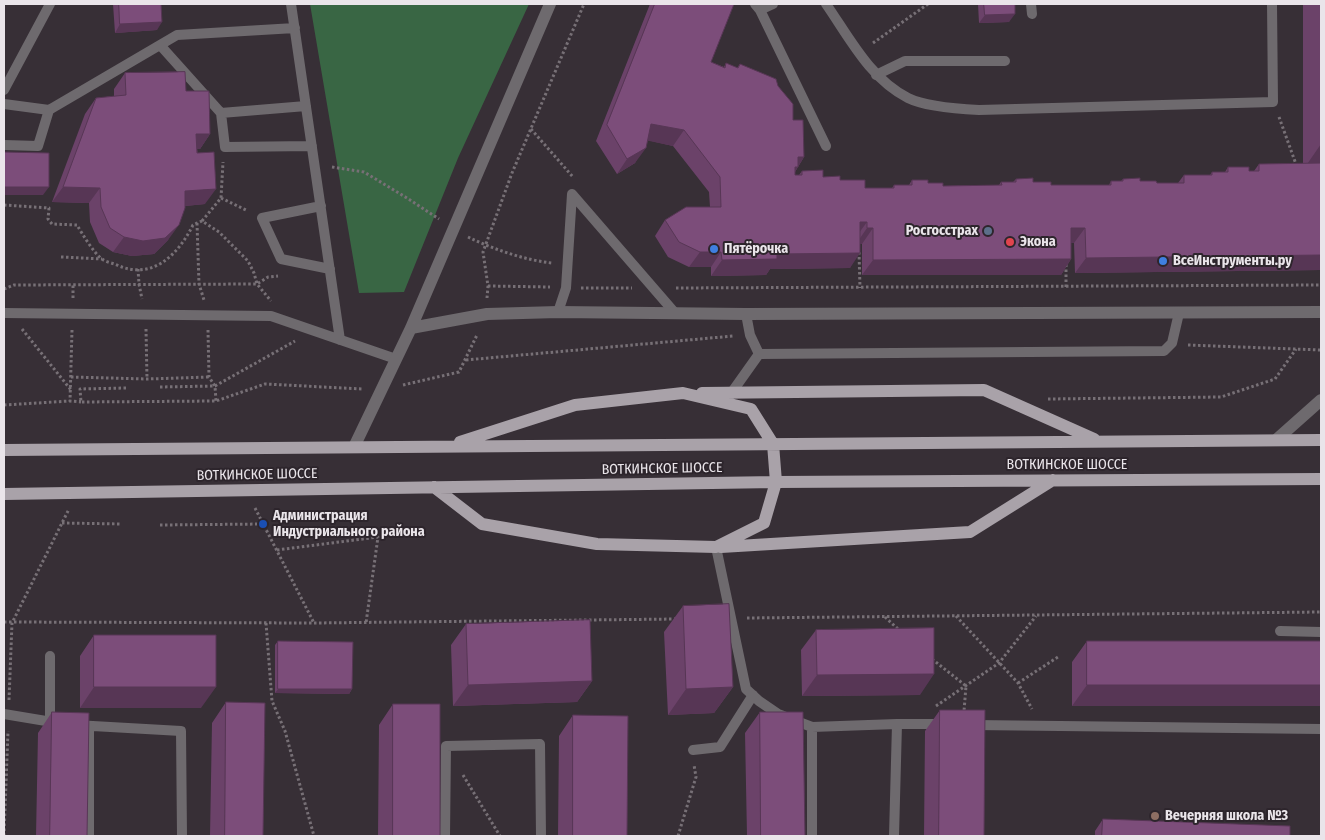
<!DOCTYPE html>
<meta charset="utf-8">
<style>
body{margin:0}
#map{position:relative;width:1325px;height:840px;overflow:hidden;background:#372f36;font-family:"Fira Sans Condensed",sans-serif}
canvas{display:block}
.frame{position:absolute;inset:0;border:5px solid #eae5ea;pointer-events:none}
</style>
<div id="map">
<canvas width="1325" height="840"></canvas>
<div class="frame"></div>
</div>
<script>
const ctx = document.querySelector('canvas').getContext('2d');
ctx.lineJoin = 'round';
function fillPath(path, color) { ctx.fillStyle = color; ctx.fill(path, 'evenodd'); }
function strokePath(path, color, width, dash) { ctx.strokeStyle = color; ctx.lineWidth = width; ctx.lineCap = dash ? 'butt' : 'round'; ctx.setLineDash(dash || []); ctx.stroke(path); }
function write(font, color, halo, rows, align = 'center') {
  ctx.font = font + ' "Fira Sans Condensed",sans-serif'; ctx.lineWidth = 4; ctx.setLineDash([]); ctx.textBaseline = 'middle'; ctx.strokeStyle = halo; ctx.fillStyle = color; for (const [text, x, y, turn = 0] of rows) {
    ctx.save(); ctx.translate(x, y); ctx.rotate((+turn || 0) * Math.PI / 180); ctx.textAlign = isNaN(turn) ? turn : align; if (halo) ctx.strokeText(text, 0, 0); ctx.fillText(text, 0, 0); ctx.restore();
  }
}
const green = new Path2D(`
 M310,4H529L458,158L404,292L359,293Z`);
const path = new Path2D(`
 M873,43L928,4
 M1279,117L1297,167
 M531,129L573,177
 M332,167L364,172L407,198L439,219
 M221,198L248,211
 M4,205L49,208L48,219L52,224L77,225C83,235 93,252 102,259C106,262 112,263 117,265C152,281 178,255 193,225L202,221L219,232L248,261L254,273L257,284L271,301
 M202,221L221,198L223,162
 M197,223L199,284L204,300
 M468,237C493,249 524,260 552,263
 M859,252L860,288
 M61,257L102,259
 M138,269L139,284L142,299
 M488,286L550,287
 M1066,287V264
 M581,288H632
 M676,288L1321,285
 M4,289L14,285L257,284L268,277L278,276
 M73,298V284
 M487,298L488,286L483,252L512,173L584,4
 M22,329L71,390
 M146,329L147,379
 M72,330L70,401L81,402
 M208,330L209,377L215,386L216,401
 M1188,345L1321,350
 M466,360L733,336
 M71,377L147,379L209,377
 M403,385L459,372L477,335
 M160,387L215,386L295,341
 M126,388L80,389L81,402L216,401L265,384L363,389
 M1048,399L1221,397L1275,379L1296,349
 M4,405L70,401
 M255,508L314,623
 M62,523L122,524
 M160,525L263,524
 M277,550L378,537L366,623
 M956,616L1018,683L1032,709
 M885,617L899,630
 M747,618L1321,612
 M4,622L314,623L676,619
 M266,623L272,701L285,731L314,836
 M932,659L966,686L964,711
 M1018,683L1058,657
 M9,700L12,623L69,509
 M936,706L999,663L1036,616
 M463,775L500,836
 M4,836L8,731
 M678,836L696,777L694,765`);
const service = new Path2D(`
 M291,4L340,340
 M755,4L760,10L826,146
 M826,4C849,37 870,79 908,98C926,107 959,109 979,110L1273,102L1272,4
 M1031,4L1032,14
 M760,10L773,4
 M160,45L221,113L306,106
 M876,75L905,61H1005
 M4,90L50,4
 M4,104L49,110L177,35L295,28
 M221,113L225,147L312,146
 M4,145L38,146L49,110
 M321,206L262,218L281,259L330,269
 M558,312L566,288L572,194L675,313
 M4,313L271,316L396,359
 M746,314L750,335L759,354L1164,351L1172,343L1179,313
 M732,392L759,354
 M716,547L746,689L759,701L778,714L812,727
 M1280,631L1321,632
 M50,656V723
 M4,714L58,723
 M897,724H943
 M75,725L181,731L182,836
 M973,725L1321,729
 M89,726V836
 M693,750L720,747L753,695
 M445,836L446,746L540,744L541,836
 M812,836V727L897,724L894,836`);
const minor = new Path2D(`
 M411,328L487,314L558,312L746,314L1321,312
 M1276,440L1321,400
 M354,447L411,328L550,4`);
const primary = new Path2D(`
 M702,393L984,390L1094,439
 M4,450L1321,440
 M434,487L482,524L597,544L716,547L764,523L776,482L773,444L751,409L683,393L575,405L460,442
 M4,494L776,482L1321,479
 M721,547L970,532L1053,480`);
const wall = new Path2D(`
 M113,4H161L157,30L115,33Z
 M650,4H734L711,62L724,67L726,63L737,68L740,64L778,86L793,120L804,157L795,172V175H799L802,171L823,177L840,180L865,188H892L894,185H909L912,180L943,186L999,185L1001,182H1013L1016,179L1051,185H1109L1111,181H1121L1123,179L1157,183H1178L1184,175H1210L1212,172H1225L1228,167L1249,171H1254L1259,164H1303V4H1321V270L1075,273L1074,243H1071V259L1061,275H862V244H860L850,268L770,269L766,275L711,276V267H689L668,257L655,236L665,220L710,207L709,192L673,146L647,140L635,163L617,174L596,141Z
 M978,4H1015L1009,22L979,23Z
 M125,73L186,91L210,134L200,149H197L205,204L185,206L168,240L154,254L132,256L113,252L99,243L90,222L89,203L52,202L85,114L96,98L114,96V89Z
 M683,606L733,687L714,713L668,715L664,632Z
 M466,624L592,681L577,702L453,706L451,645Z
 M816,630L920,695L802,696L801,650Z
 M94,635L201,708H80V656Z
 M278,641L352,689L349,694L275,693V645Z
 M1087,641H1321V704L1320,706H1072V662Z
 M226,702L263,836H210L212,723Z
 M393,704L440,836H378L379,725Z
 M940,710L984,836H924L925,731Z
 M52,712L87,836H36L38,733Z
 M760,712L805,836H747L745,733Z
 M573,715L627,836H558L559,736Z
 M1103,819L1290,836H1095V831Z`);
const shadedWall = new Path2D(`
 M1015,14L1009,22L979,23L985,15Z
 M162,22L157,30L115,33L120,24Z
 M651,124L684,130L673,146L640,139Z
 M196,134H210L200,149H185Z
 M1321,144V170H1303Z
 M646,148L635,163L617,174L627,159Z
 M798,157H804L788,183Z
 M4,187H49L43,195H4Z
 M63,187L100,188L89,203L52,202Z
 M216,189L205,204L175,207L185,191Z
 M860,222H867L856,237Z
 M179,225L168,240L154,254L132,256L113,252L124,237Z
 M867,228H873L862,244H856Z
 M1071,228H1085L1074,243H1060Z
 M700,252H721L711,267H689Z
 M860,253L850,268L770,269L766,275L711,276L722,260L777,254Z
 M1321,255V270L1075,273L1086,258Z
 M1071,259L1061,275H862L873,260Z
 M934,674L920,695L802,696L817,675Z
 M592,681L577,702L453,706L468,685Z
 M1087,685H1321V704L1320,706H1072Z
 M94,687H216L201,708H80Z
 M733,687L714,713L668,715L686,689Z
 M278,689H352L349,694L275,693Z`);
const building = new Path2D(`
 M119,4H161L162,22L120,24Z
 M655,4H734L711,62L725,68L726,63L738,68L740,64L776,79L778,86L793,104V120H803L804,157H798V167H795V175H802V171L823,170V177L840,176V180H865V188H894V185H912V180H928V183H943V186L1002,185L1001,182H1016V179L1033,178V182H1051V185H1111V181H1123V179L1140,178V181H1156L1157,183H1184V175H1212V172H1228V167H1249V171H1259V164L1321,163V255L1086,258L1085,228H1071V259L873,260V228H867V222H860V253L777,254V259L722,260L721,252H700L679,242L665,220L686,207H721L720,177L684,130L651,124L646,148L627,159L607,125Z
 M984,4H1015V14L985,15Z
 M185,72L186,91H209L210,134H196L197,153L214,152L216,189L185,191V208L179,225L165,238L143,241L124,237L110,228L101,207L100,188L63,187L96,98L126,95L125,73Z
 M4,152L49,153V187H4Z
 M729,604L733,687L686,689L683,606Z
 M590,620L592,681L468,685L466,624Z
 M934,628V674L817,675L816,630Z
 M94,635H216V687H94Z
 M278,641L353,642L352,689H278Z
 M1087,641H1321V685H1087Z
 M226,702L265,703L263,836H225Z
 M393,704H440V836H393Z
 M940,710H985L984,836H939Z
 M52,712L89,713L87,836H50Z
 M760,712H803L805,836H761Z
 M573,715L628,716L627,836H573Z
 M1103,819L1290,826V836H1102Z`);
const markers = [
 [988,231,5,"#5c6f8a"],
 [1010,242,5,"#e0444e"],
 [714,249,5,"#3f7fe0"],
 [1163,261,5,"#3f7fe0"],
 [263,524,5,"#1a4fb4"],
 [1155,816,5,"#8d6e63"]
];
const poiNames = [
 ["Росгосстрах",978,231,"right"],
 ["Экона",1020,242],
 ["Пятёрочка",724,249],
 ["ВсеИнструменты.ру",1173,261],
 ["Администрация",273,516],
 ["Индустриального района",273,532],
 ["Вечерняя школа №3",1165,816]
];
const streetNames = [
 ["ВОТКИНСКОЕ ШОССЕ",1067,465],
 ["ВОТКИНСКОЕ ШОССЕ",662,469,-1],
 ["ВОТКИНСКОЕ ШОССЕ",257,475,-1]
];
fillPath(green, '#396644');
strokePath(path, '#777076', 3, [2.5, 2.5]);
strokePath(service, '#6e6a6e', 10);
strokePath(minor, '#6e6a6e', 12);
strokePath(primary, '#a9a2a9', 12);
fillPath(wall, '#6b4269');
fillPath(shadedWall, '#573655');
fillPath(building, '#7c4d7a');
strokePath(building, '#573655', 1);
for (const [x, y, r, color] of markers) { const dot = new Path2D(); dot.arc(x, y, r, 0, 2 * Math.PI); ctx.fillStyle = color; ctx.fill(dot); strokePath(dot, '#2d252c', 2); }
write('bold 14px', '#eae5ea', '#2d252c', poiNames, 'left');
write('14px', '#eae5ea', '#2d252c', streetNames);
</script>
